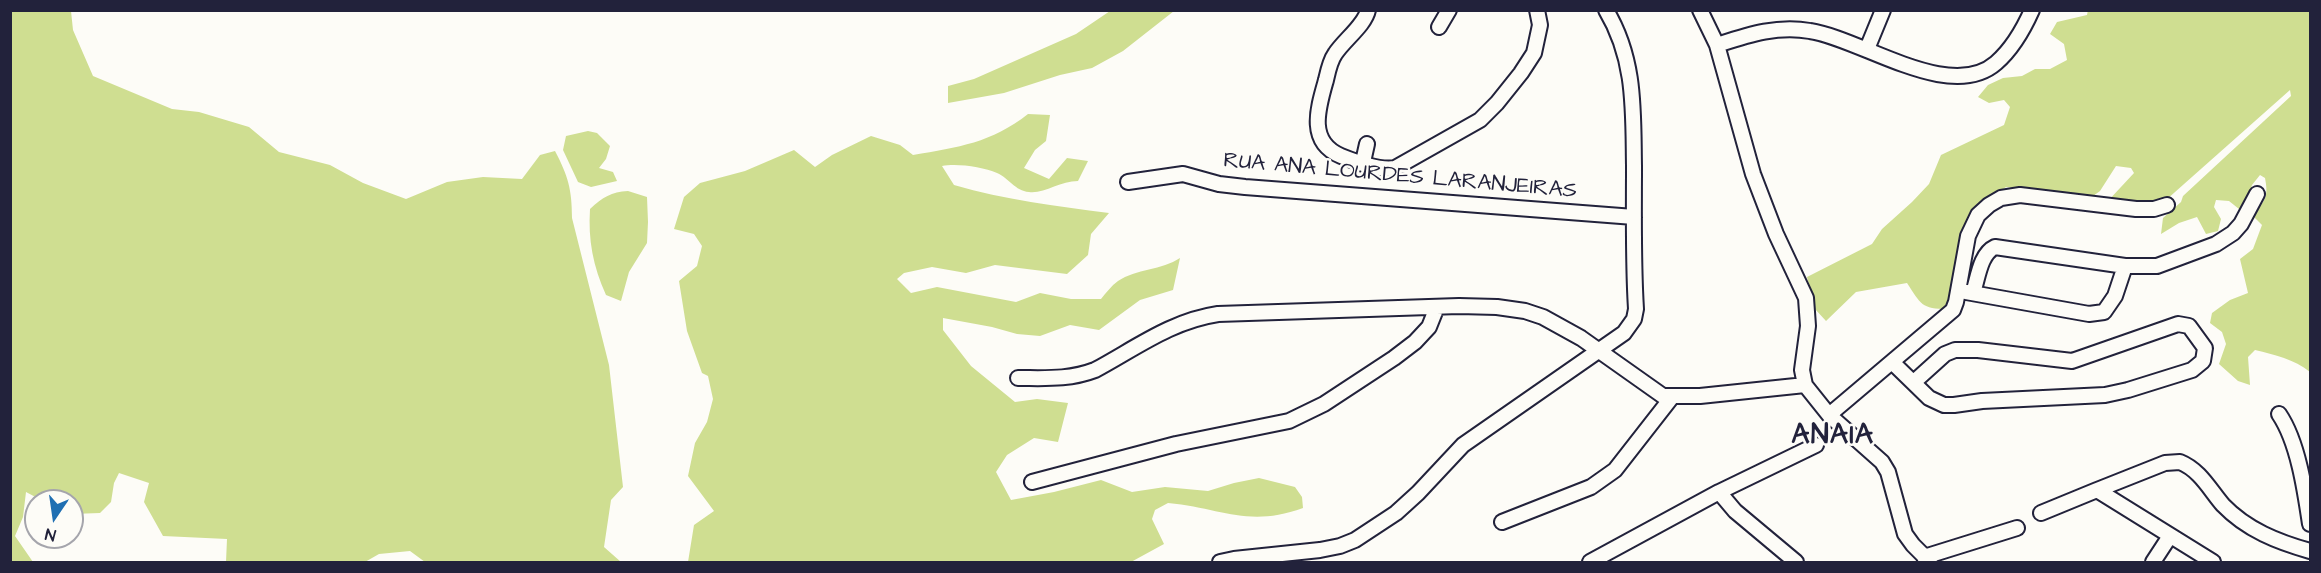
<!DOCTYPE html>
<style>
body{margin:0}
#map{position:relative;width:2321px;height:573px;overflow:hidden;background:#fdfcf7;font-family:"Architects Daughter",sans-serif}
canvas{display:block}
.frame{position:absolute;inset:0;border:12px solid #22223b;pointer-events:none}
.north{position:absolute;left:24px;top:489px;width:60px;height:60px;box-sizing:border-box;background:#fdfcf7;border:2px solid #a5a5ac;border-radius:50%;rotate:193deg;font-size:16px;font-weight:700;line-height:24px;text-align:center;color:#22223b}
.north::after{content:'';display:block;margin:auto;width:21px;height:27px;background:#1f6fb2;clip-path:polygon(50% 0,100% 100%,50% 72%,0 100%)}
</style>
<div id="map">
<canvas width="2321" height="573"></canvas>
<div class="frame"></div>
<div class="north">N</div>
</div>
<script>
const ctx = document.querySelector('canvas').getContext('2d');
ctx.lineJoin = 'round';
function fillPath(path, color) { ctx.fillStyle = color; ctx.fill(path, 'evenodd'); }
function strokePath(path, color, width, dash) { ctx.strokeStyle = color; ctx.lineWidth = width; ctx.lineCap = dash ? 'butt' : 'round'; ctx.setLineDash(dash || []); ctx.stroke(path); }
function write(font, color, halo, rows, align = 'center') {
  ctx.font = font + ' "Architects Daughter",sans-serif'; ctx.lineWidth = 5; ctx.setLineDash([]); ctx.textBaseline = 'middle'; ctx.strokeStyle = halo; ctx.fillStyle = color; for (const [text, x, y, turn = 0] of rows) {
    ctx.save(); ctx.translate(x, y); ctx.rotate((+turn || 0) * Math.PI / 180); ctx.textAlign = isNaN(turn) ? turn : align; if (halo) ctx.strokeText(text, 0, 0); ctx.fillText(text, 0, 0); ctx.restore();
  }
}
const green = new Path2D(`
 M2088,10L2310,11V372C2294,359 2275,355 2255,350L2248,357L2250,385L2238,381L2219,364L2226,344L2222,332L2210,323L2212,313L2230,300L2248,293L2240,259L2253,249L2262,225L2254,217L2255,211C2267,200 2268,194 2265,178L2260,175L2252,185L2246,206L2239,209L2229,201L2216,200L2214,207L2221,219L2218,231L2206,234L2197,217L2179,223L2161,234L2163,218L2181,202L2183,196L2291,96L2290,90L2157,208L2107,202L2134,173L2131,168L2116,166L2100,191L2089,199L2006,187L1977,208L1967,222L1948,309C1921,309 1921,304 1907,283L1856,292L1826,321L1815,309L1807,277L1872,244L1882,229L1912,202L1929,184L1941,155L2004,125L2010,107L2004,100L1989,103L1978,97L1988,85L2003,78L2022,76L2035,69H2050L2067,60L2064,44L2050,34L2057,22L2087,15Z
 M10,11H71L73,30L93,76L172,109L199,112L249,127L279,152L330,165L363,183L406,199L447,182L483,177L522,179L540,155L555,151C568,176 572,189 572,218L609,365L623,487L611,500L604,547L621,562H425L410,551L379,554L365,562H226L227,539L163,536L144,502L149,483L119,473L114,483L111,502L100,513L72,514V501H43L26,492L23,517L15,536L33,562H11Z
 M1110,11H1174L1123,51L1092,68L1060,75L1004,93L948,103V86L974,79L1076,34Z
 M1028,114L1050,115L1046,141L1035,150L1024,168L1049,179L1067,158L1088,161L1078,181C1060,181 1044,194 1029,192C1015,191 1009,178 997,173C983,167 957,163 942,166L954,185C1005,200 1056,206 1109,213L1091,234L1088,255L1067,274L995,265L966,273L932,267L904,273L897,279L911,293L937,287L1016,302L1040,293L1071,299H1101C1106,293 1111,286 1118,281C1136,269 1162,270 1180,258L1173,290L1140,300L1099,330L1070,325L1040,336L1017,334L992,327L943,318V330L971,366L1015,402L1037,399L1068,403L1058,442L1034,438L1007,455L996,472L1011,500L1054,492L1101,480L1132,492L1165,487L1208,491L1234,483L1259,478L1295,487L1302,497L1303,508C1248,528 1222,508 1168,503L1155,510L1152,519L1164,544L1131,562H688L694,525L714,511L688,476L695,443L707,422L713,399L708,376L702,373L687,331L679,281L697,266L702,246L694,234L674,229L684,197L700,183L745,171L794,150L815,167L832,155L871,136L900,145L913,155C959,147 991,143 1028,114Z
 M588,131L597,133L610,146L606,159L599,168L613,172L617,181L591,187L578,182L563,150L566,136Z
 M628,191L647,197L648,222L647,243L629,272L621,301L606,295C593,266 588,240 590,209C603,197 611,192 628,191Z`);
const minor = new Path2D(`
 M1368,10C1365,25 1344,40 1335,54C1330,61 1328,71 1326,80C1318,108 1307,142 1341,156C1356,162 1379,171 1395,168L1480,120L1497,103L1521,73L1534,53L1540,25L1537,10
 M1700,10L1717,45L1753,174L1776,234L1806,298L1808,326L1802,370L1805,385L1829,415L1882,462L1888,472L1905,534L1913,545L1930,562
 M1439,27L1449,10
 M1717,45C1748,35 1777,25 1810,31C1862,39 1950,103 1996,63C2011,50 2024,28 2032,10
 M1867,49L1883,10
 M1363,162L1367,144
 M1128,182L1183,174L1219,184L1245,187L1634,217
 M1966,292L2089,314L2104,312L2115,296L2125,266
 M1973,293C1978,278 1980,254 1995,247L2125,266H2157L2216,244L2233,233L2241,224L2257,194
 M1892,362L1929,398L1944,405H1954L1982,401L2105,395L2128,390L2192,370L2203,361L2205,348L2189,326L2178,324L2072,361L1978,350H1955L1945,354L1914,382
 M1018,378C1045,378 1069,380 1095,370C1136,348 1171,321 1218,314L1459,306L1497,307L1525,311L1543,317L1581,338L1663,396H1700L1805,385
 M2279,414C2298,442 2305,490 2310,524
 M1829,415L1953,310L1956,302L1968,236L1978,215L1989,205L2001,198L2020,195L2136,209H2154L2167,205
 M1032,482L1176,444L1289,421L1324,404L1394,358L1415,342L1429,327L1437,307
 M2097,490L2165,463L2180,462C2200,470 2210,490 2223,505C2247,530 2278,542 2310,551
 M1719,492L1735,511L1796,562
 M2041,513L2097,490L2213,562
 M1502,522L1591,487L1615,470L1672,397
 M1924,557L2017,528
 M1220,562L1234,559L1320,550L1340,546L1355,540L1396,513L1418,493L1463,445L1624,333L1634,319L1636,309C1633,262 1634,214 1634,166C1633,111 1636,60 1606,10
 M1590,562L1719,492L1816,445
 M2153,562L2170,536`);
const streetNames = [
 ["RUA ANA LOURDES LARANJEIRAS",1400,177,5]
];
const districtNames = [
 ["ANAIA",1833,437]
];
fillPath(green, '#cfde91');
strokePath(minor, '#22223b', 18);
strokePath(minor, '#fdfcf7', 14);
write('22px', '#22223b', '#fdfcf7', streetNames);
ctx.letterSpacing = '1.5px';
write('bold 28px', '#22223b', '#fdfcf7', districtNames);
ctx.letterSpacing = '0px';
</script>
